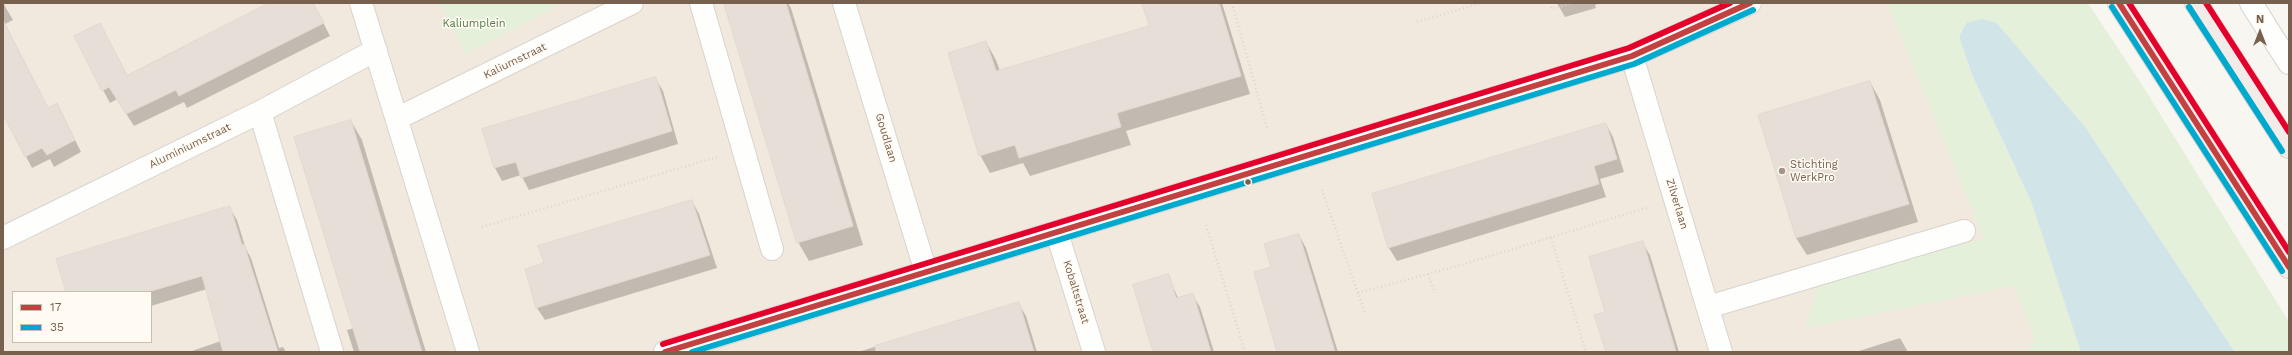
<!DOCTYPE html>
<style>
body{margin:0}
#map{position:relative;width:2292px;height:355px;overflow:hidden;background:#f8f6f0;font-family:"Work Sans",sans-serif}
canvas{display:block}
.frame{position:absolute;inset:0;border:4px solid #78604e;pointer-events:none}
.legend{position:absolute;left:12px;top:291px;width:140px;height:52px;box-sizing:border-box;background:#fffbf3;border:1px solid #c9bdb1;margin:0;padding:5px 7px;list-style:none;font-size:12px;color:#78604e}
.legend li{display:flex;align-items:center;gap:8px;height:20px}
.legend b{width:20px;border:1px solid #c9bdb1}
.north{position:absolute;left:2240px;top:12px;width:40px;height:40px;-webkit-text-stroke:3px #fffbf3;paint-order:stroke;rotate:0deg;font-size:11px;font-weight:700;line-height:16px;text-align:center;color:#78604e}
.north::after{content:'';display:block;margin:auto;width:14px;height:18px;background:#78604e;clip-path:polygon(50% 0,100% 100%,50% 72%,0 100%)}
</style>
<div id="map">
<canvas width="2292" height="355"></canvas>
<div class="frame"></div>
<ul class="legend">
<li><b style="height:5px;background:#c34141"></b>17</li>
<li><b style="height:5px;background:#00a9ce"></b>35</li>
</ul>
<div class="north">N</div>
</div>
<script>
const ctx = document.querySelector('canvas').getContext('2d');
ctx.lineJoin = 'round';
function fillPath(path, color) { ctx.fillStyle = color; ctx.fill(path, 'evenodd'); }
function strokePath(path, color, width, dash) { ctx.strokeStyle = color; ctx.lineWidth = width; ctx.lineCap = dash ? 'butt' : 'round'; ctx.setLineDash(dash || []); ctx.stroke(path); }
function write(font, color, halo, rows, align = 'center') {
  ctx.font = font + ' "Work Sans",sans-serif'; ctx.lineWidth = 3; ctx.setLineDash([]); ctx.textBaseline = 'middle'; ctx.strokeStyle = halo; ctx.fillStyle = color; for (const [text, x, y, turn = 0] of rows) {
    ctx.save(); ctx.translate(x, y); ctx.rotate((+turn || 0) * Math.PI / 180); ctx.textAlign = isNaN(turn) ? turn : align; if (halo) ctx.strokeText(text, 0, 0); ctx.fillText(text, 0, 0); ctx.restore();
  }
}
const residential = new Path2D(`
 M3,3H1917L2125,352H3ZM13,292H151V342H13Z`);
const green = new Path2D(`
 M440,3H564L465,54Z
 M1887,3H2088L2139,80L2289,322V352H2235L2086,128L1997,23H1966L1959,37L1972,75L2031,201L2081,352H2025L2035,341L2014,286L1805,328L1821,277L1984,239Z`);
const water = new Path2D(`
 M1982,19L1997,23L2086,128L2235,352H2081L2031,201L1972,75L1959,37L1966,23Z`);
const shadow = new Path2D(`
 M3,3L13,20L5,24L48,109L57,104L81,152L54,167L50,159L32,168L3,112Z
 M271,3H313L330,36L187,108L184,102L134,126L117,99L110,103L103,90Z
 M737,3H788L791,8L863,245L809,261L798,242Z
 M1143,3H1222L1250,94L1126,131L1131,145L1030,176L1023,163L990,173L980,155L986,42L996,60L1000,71L1150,26Z
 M1557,3H1601L1595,5L1596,8L1565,17Z
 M655,78L663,91L678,144L529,190L521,175L502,181L495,168Z
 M1870,82L1880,100L1918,222L1807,255L1796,238Z
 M351,121L362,140L426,352H354L347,330L354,328Z
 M1606,124L1613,137L1624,172L1600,179L1606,197L1397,261L1389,248L1373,195Z
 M692,201L699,214L717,268L545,320L537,308Z
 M229,207L237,220L246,249L251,258L279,348L283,347L286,352H189L221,341L207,289L151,306V292H67Z
 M1299,235L1306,248L1338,352H1279L1272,267Z
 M1642,242L1650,255L1679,352H1607V312Z
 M1168,275L1178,298L1192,294L1200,307L1214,352H1154Z
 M1018,303L1026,316L1037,352H858Z
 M1900,338L1908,352H1856Z`);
const building = new Path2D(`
 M269,3H313L324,23L179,96L176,90L126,114L109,87L102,91L74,36L100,23L127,75Z
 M724,3H786L853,226L797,243Z
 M1142,3H1219L1241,76L1117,113L1121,127L1019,158L1015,145L979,156L948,53L986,41L996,71L1149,26Z
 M3,20L48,108L57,103L75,140L47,155L42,148L25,157L3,114Z
 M656,77L672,131L521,178L516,162L494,168L482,129Z
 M1870,81L1909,204L1796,238L1758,115Z
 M351,120L399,278L422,352H360L294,137Z
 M1606,123L1617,159L1594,166L1599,184L1388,248L1372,194Z
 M692,200L710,255L536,308L525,269L544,263L538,246Z
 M230,206L242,245L244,244L278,352H223L202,276L148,292H66L56,259Z
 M1299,234L1326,322L1335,352H1277L1254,272L1271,267L1264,244Z
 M1643,241L1676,352H1606L1594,315L1605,312L1589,257Z
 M1169,274L1176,298L1193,293L1211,352H1153L1133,285Z
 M1019,302L1034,352H876L875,346Z`);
const path = new Path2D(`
 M1232,3L1267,128
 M1550,3L1552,9L1572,3
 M1417,22L1481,3
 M1322,190L1365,313
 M1206,225L1245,352
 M482,227L717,157
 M1551,238L1586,352
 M1428,274L1435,293
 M1358,293L1461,265L1649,207`);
const minor = new Path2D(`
 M361,3L468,352
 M701,3L772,249
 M844,3L926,272
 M2251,3L2289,63
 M1632,56L1721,352
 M260,112L332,352
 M398,118L632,3
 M1057,233L1094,352
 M3,238L260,112L376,50
 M1708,307L1964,231
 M665,352L1632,56L1750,3`);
const highway = new Path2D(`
 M2119,3L2289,267
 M2196,3L2289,147`);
const bus1 = new Path2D(`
 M2119,3L2289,267
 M665,352L1632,56L1750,3`);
const bus2 = new Path2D(`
 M2112,7L2282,271
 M2189,7L2282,151
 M692,352L1634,64L1753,10`);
const bus3 = new Path2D(`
 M2129,3L2289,252
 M2206,3L2289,132
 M663,344L1629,48L1730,3`);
const markers = [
 [1782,171,4,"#a59487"],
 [1248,182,3.5,"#78604e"]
];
const parkNames = [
 ["Kaliumplein",474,24]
];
const streetNames = [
 ["Kaliumstraat",515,61,-26],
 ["Goudlaan",886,138,73],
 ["Aluminiumstraat",190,146,-26],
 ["Zilverlaan",1677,204,73],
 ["Kobaltstraat",1076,292,73]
];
const poiNames = [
 ["Stichting",1790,165],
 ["WerkPro",1790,178]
];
fillPath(residential, '#f1e9de');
fillPath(green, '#e5f0db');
fillPath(water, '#d1e5e9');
fillPath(shadow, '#0003');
fillPath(building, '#e5dfd7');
strokePath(building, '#e1dad2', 1);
strokePath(minor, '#d8d3ce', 24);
strokePath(highway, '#dad3cc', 24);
strokePath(path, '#dad6d0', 2.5, [1, 3]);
strokePath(minor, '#fefefd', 22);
strokePath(highway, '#f2ebe7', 22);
strokePath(bus1, '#c34141', 6);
strokePath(bus2, '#00a9ce', 6);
strokePath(bus3, '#e4002b', 6);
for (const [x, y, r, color] of markers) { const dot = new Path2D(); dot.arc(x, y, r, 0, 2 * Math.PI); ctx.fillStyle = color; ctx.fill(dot); strokePath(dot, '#fffbf3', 1.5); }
write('11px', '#537d46', '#fffbf3', parkNames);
write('11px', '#78604e', '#fffbf3', streetNames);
write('11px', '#78604e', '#fffbf3', poiNames, 'left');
</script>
